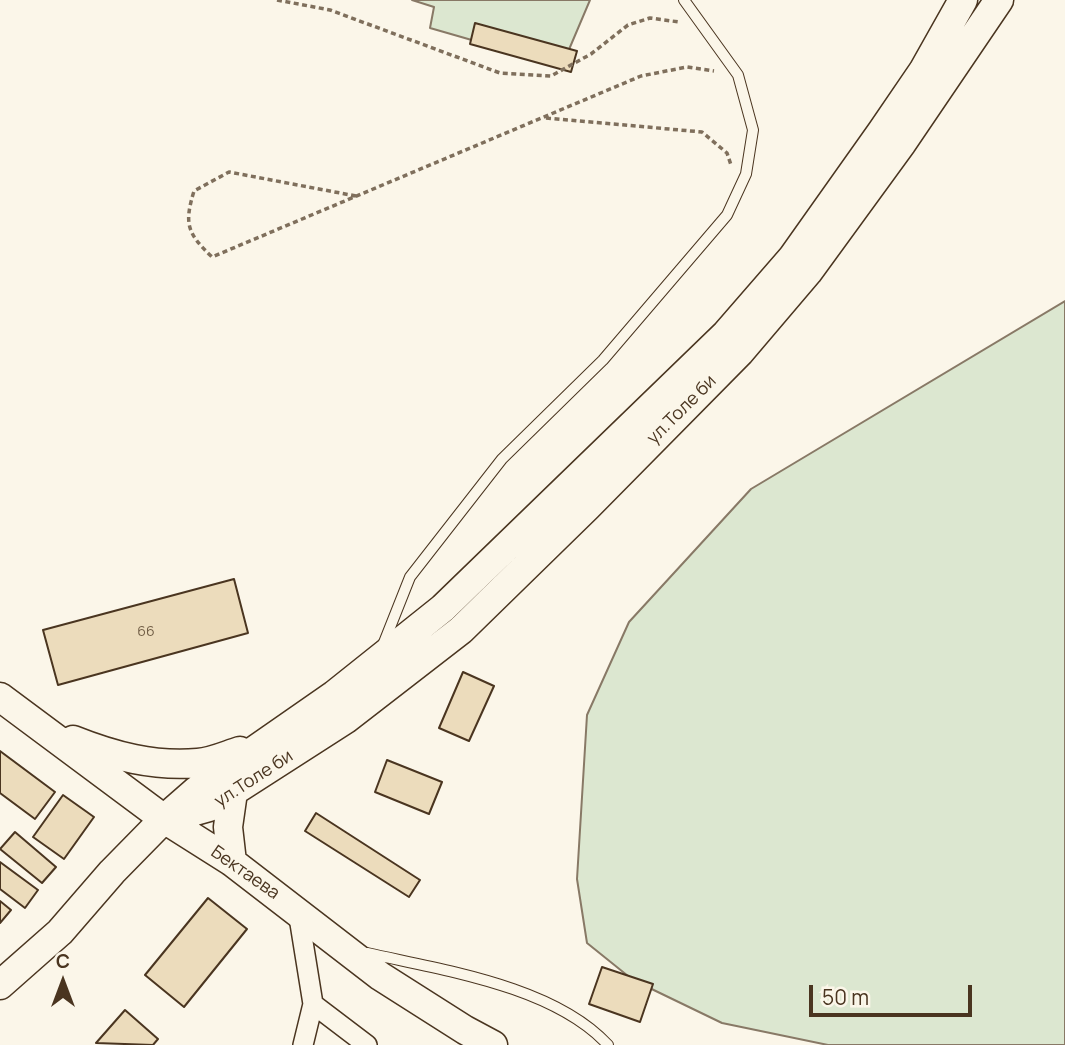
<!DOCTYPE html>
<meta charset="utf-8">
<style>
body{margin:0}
#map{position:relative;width:1065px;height:1045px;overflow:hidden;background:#fbf6e9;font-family:Manrope,sans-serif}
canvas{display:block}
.north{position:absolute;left:28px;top:947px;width:70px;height:70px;-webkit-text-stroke:5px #fbf6e9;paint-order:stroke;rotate:0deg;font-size:19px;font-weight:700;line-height:28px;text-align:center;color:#4a3520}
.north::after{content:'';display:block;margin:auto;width:24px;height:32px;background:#4a3520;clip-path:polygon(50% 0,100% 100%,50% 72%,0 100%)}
.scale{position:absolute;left:809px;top:985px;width:163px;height:32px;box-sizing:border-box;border:4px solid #4a3520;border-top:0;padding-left:9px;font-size:21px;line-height:24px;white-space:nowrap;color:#4a3520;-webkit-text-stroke:5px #fbf6e9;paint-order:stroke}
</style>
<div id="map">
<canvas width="1065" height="1045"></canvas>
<div class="north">С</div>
<div class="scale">50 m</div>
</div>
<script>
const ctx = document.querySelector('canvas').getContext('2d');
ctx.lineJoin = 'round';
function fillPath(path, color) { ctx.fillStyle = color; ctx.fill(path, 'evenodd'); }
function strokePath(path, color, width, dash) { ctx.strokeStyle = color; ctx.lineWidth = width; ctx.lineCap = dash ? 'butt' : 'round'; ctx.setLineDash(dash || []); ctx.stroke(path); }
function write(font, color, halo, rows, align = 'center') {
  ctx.font = font + ' Manrope,sans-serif'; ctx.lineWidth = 5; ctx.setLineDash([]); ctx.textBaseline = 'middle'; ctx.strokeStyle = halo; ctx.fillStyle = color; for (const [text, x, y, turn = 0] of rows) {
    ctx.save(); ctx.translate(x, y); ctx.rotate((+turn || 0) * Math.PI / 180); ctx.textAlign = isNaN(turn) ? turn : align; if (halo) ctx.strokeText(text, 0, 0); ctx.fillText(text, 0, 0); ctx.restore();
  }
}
const green = new Path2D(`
 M412,0H590L562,66L430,28L434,7Z
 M1065,301V1045H828L722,1023L633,980L587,943L577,879L587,715L629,622L751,489Z`);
const building = new Path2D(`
 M475,23L577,51L571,72L470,44Z
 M234,579L248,633L58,685L43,630Z
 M463,672L494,686L469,741L439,728Z
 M0,751L55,792L35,819L0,793Z
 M387,760L442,782L429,814L375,792Z
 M63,795L94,817L64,859L33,837Z
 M316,813L420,880L409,897L305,831Z
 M15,832L56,867L42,883L0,849Z
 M0,862L38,890L25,908L0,889Z
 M208,898L247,929L184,1007L145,975Z
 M0,901L11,910L0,923Z
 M602,967L653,984L640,1022L589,1004Z
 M125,1010L158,1039L153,1045L96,1043Z`);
const path = new Path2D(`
 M277,0L330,10L500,73L551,76L591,54L628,25L650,18L679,22
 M546,118L702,132L727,153L731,165
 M356,196L229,172L194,191C184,224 187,233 212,257L641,76L687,67L714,71`);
const lane = new Path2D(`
 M383,645L410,577L502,459L603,360L727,215L746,174L753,130L738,75L684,0
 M367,953C442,970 554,986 608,1045`);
const street = new Path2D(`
 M298,911L313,1004L303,1045
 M313,1004L367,1045`);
const secondary = new Path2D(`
 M0,697L164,819L232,862L380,976L465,1030L493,1045
 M73,740C113,756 154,767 198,763C212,762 227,755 240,751
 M170,818L209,807L346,719L461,630L587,507L740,352L808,272L902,143L999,0
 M232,862L228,827L233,792
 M0,985L60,932L112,872L164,819L196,791L334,695L443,608L726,334L792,258L882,131L923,71L963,0`);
const numberNames = [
 ["66",146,632]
];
const streetNames = [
 ["ул.Толе би",682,410,-45],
 ["ул.Толе би",254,779,-33],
 ["Бектаева",245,873,35]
];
fillPath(green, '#dce7d0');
strokePath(green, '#887966', 2);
fillPath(building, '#ecdcbc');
strokePath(building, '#4a3520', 2);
strokePath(lane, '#4a3520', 12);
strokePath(street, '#4a3520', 22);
strokePath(secondary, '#4a3520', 31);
strokePath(path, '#7f6f5c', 3.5, [5, 3.5]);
strokePath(lane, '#fbf6e9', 10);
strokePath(street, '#fbf6e9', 19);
strokePath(secondary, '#fbf6e9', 28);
write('14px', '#725f47', null, numberNames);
write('18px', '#4a3520', '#fbf6e9', streetNames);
</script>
